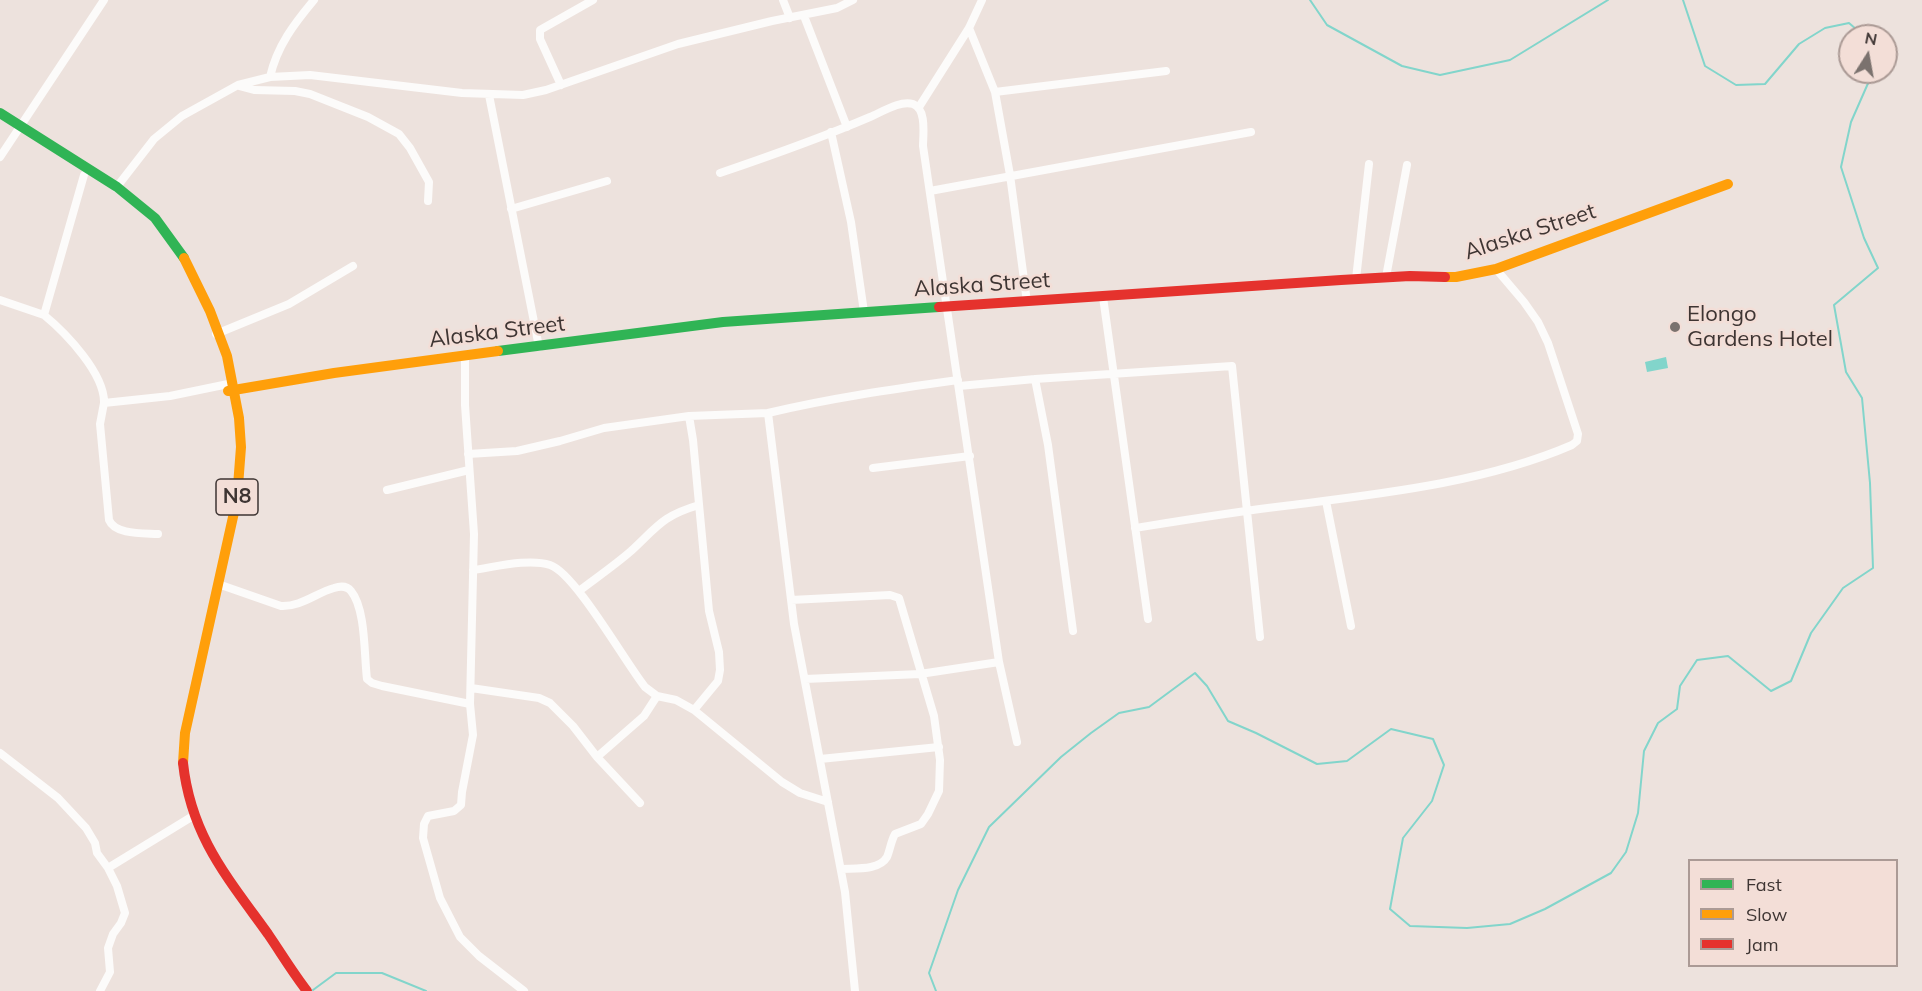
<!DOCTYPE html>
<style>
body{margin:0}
#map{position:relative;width:1922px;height:991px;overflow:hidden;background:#ede2dd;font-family:Mulish,sans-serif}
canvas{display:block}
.legend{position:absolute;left:1688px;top:859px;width:210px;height:108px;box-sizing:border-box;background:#f3ded7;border:2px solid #ab9a95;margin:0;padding:8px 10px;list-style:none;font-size:18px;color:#3e3533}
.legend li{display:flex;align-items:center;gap:12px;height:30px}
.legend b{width:30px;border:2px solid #ab9a95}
.north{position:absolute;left:1838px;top:24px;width:60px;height:60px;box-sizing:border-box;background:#f3ded7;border:2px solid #ab9a95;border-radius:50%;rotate:11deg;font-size:16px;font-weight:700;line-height:24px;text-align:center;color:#3e3533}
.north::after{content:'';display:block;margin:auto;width:21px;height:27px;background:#7b726e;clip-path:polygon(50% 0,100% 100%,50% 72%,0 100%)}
</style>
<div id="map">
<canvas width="1922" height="991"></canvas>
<ul class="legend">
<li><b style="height:8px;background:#30b455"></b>Fast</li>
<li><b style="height:8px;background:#ff9f0a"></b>Slow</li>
<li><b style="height:8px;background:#e5322d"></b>Jam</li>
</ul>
<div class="north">N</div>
</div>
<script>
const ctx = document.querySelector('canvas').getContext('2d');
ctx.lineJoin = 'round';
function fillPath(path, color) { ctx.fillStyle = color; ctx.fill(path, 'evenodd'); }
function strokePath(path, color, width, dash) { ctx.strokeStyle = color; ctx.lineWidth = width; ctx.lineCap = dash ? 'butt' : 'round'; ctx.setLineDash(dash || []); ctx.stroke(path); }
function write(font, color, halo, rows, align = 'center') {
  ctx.font = font + ' Mulish,sans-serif'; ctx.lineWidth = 5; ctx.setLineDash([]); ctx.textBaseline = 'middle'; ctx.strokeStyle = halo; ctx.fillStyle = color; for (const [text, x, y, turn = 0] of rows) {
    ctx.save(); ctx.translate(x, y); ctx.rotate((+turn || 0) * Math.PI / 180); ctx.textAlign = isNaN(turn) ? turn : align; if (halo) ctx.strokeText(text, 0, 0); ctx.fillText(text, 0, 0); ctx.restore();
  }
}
const water = new Path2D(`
 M1666,357L1668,368L1647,372L1645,362Z`);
const stream = new Path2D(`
 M1310,0L1327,25L1402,66L1440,75L1510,60L1608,0
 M1683,0L1705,66L1736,85L1765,84L1799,44L1825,28L1849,23L1864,36
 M313,990L336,973H382L426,991
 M936,991L929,973L958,890L989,827L1061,757L1091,733L1119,713L1149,707L1195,673L1207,686L1228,721L1256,733L1317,764L1347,761L1391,729L1433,739L1444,765L1432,801L1403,838L1390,909L1410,926L1467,928L1510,924L1545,909L1611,873L1626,852L1638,813L1644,751L1658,723L1677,709L1680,686L1697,660L1728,656L1771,691L1791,681L1811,633L1843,588L1873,568L1870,483L1862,398L1846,372L1834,305L1878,268L1864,238L1841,167L1851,122L1873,72`);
const street = new Path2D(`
 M783,0L790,18
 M804,16L847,127
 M969,28L995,92L1010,175L1027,302
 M270,77C277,46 294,24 314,0
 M561,85L540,39V30L593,0
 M239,86L254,90L295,91L310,94L368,117L399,134L410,148L429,182L428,201
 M995,92L1166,71
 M489,95L539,347
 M919,107L969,28L982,0
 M831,132L851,222L864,312
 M0,157L104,0
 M720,173C770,156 821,138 870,117C882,112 900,100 913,104C927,109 923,135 923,146L999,662L1017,742
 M116,188L154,139L182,116L238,85L270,77L310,75L462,93L523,95L546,90L678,44L772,21L837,8L853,0
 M930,191L1251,132
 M511,209L607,181
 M1386,277L1407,165
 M1356,279L1369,164
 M1103,297L1148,619
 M0,300L44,315L84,175
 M44,315C66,333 105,374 104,403L170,396L233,383
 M216,334L289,304L353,266
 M465,355V405L474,534L470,704L473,735L462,792L461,805L454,811L428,816L424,824L423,838L440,898L460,937L479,956L524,991
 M1035,379L1048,445L1073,631
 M959,386L1035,379L1232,366L1260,637
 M104,403L100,424L109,520C115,535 144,533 158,534
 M689,416L768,413
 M468,454L517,451L560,441L604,428L689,416L693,440L709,611L719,652L720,670L718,681L694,710
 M873,468L970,456
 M387,490L469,470
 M1326,501L1351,626
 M1135,528C1185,520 1234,512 1284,506C1379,494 1484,483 1572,445L1577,441L1578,434L1548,343L1538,322L1524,302L1496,269
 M473,570C495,567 529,558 550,565C575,573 625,662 645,687L657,696L676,700L694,710L782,782L800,793L828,802
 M218,584L281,606C301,607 316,593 334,588C340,586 347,586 351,591C366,609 364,656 367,679L372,683L382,686L470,704
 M579,591C596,578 615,565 631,551C658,526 662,516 699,505
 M791,600L890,595L899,598L934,716L940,760L939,791L928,814L921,824L895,834C891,841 890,850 887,857C879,871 854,868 841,869
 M805,679L920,674L999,662
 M471,688L539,698L550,703L573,726L597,757L640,803
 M0,753L58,798L86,828L95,843L97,853L108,868
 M597,757L644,716L657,696
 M820,759L939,747
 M100,991L110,972L108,948L113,934L121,923L125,913L117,886L108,868L193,816
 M855,991L845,892L794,624L768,413C831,398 894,389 958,380`);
const fast = new Path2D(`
 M0,113L117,187L155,218L184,258
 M498,351L723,322L939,307`);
const slow = new Path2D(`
 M1445,277H1456L1496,269L1728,184
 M228,391L334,373L498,351
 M183,763L185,733L237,499L241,447L239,418L227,356L210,311L184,258`);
const jam = new Path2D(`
 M939,307L1341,280L1410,276L1445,277
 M183,763C191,836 227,877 268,934C281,953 293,973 307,991`);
const markers = [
 [1675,327,6,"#7b726e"]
];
const shields = [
 [237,497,42]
];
const shieldNames = [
 ["N8",237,497]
];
const streetNames = [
 ["Alaska Street",1530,232,-18],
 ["Alaska Street",982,285,-4],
 ["Alaska Street",497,332,-7]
];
const poiNames = [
 ["Elongo",1687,314],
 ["Gardens Hotel",1687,339]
];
fillPath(water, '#82d5cb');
strokePath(stream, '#82d5cb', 2);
strokePath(street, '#fcfbfa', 8);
strokePath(fast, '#30b455', 10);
strokePath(slow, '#ff9f0a', 10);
strokePath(jam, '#e5322d', 10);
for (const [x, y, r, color] of markers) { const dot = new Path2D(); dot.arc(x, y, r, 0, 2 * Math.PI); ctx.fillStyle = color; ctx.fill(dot); strokePath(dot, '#f3ded7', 2); }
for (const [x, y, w] of shields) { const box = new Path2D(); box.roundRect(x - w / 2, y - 18, w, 36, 4.5); ctx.fillStyle = '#f3ded7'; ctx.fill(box); strokePath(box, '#3e3533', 1.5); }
write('bold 21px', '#3e3533', null, shieldNames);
write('22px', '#3e3533', '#f3ded7', streetNames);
write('22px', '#3e3533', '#f3ded7', poiNames, 'left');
</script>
